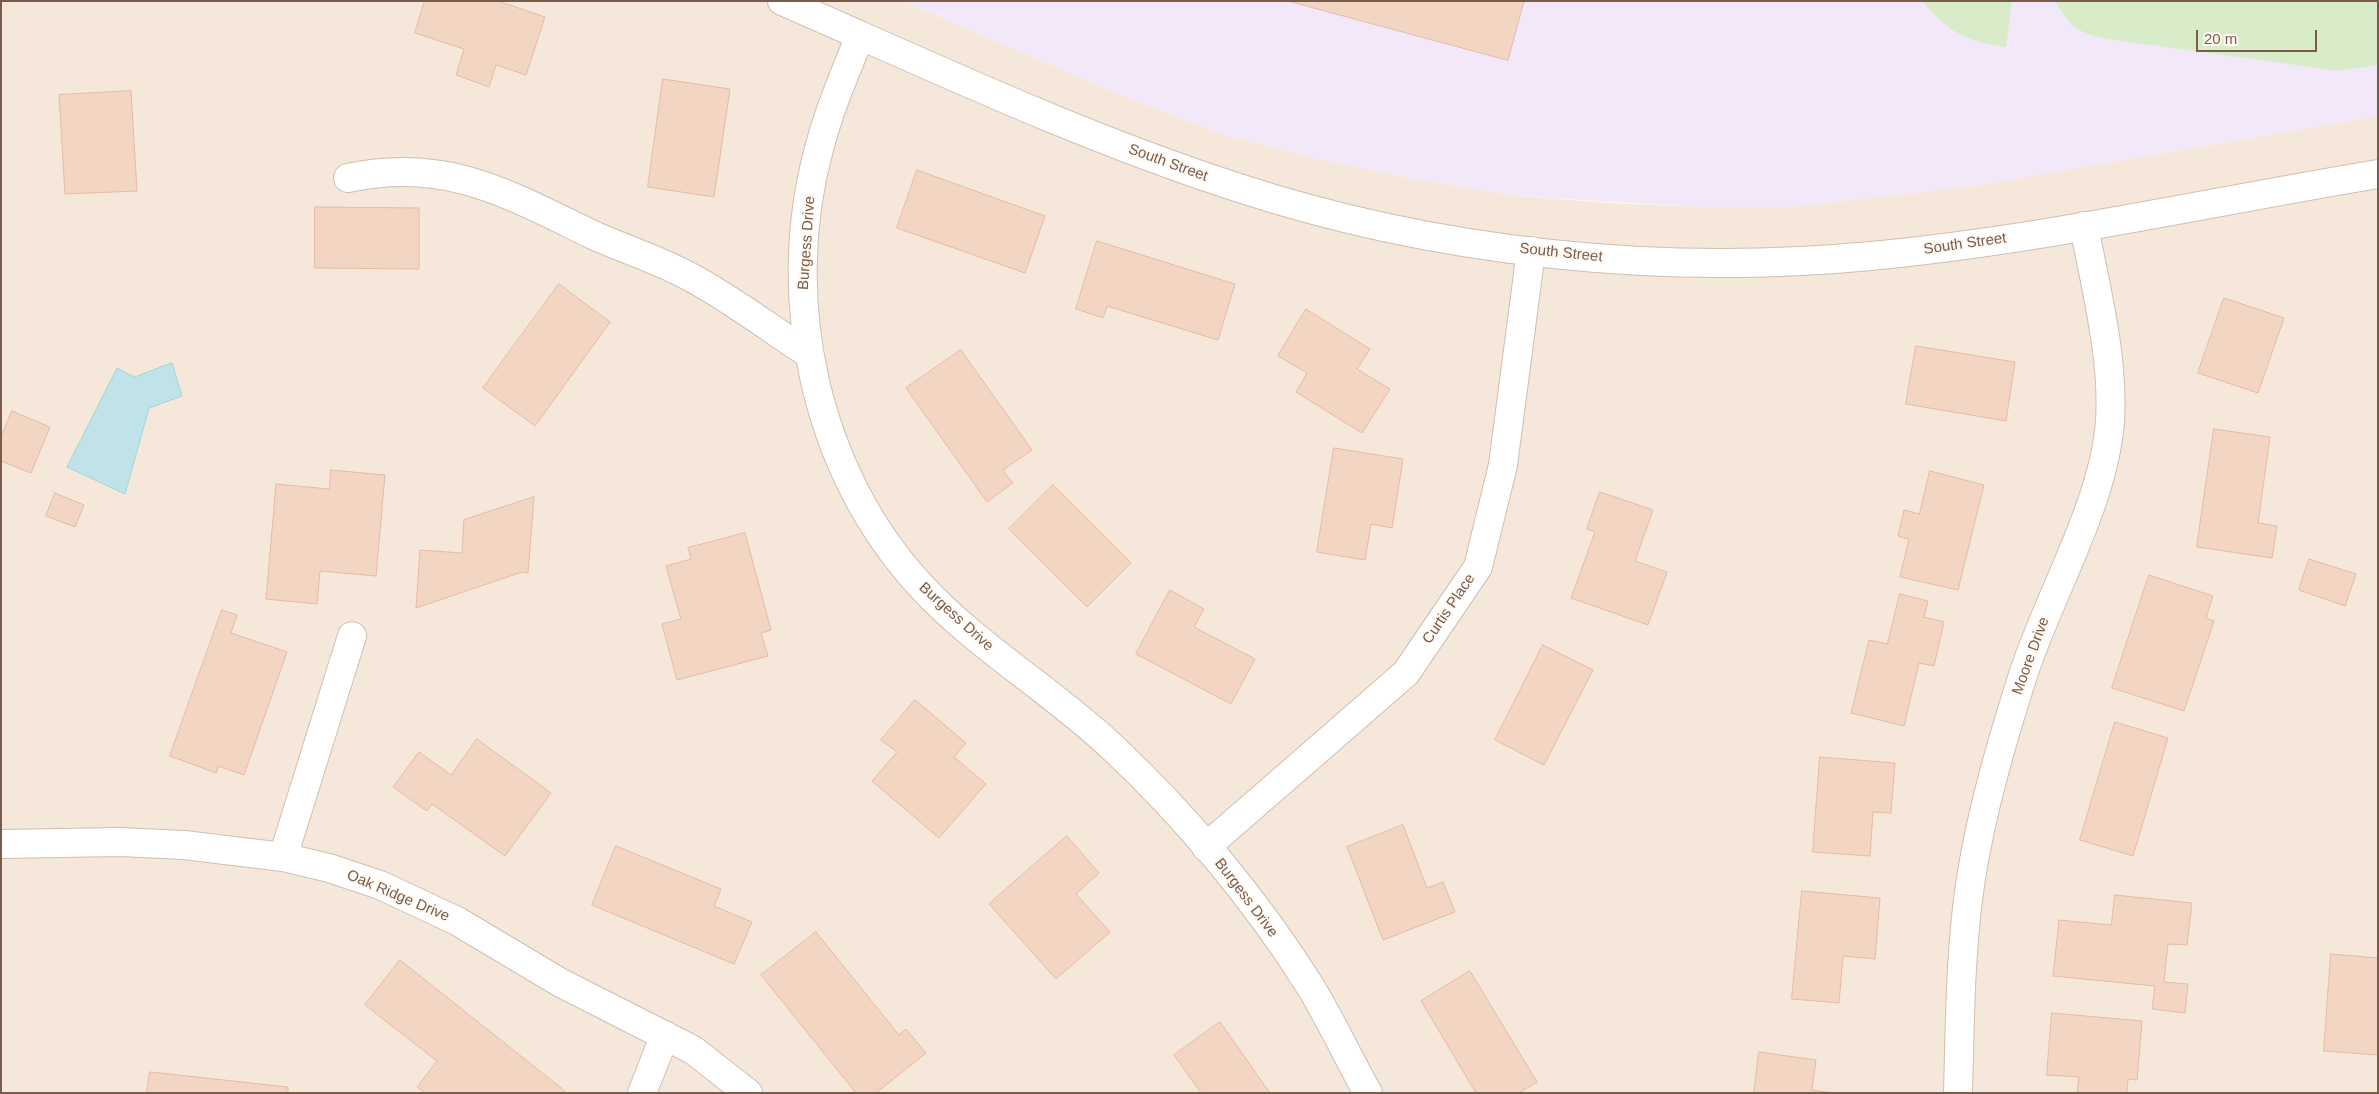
<!DOCTYPE html>
<style>
body{margin:0}
#map{position:relative;width:2379px;height:1094px;overflow:hidden;background:#fdf6ec;font-family:Helvetica,sans-serif}
canvas{display:block}
.frame{position:absolute;inset:0;border:2px solid #7a5c4d;pointer-events:none}
.scale{position:absolute;left:2196px;top:30px;width:121px;height:22px;box-sizing:border-box;border:2px solid #7a5c4d;border-top:0;padding-left:6px;font-size:15px;line-height:18px;white-space:nowrap;color:#7a5c4d;-webkit-text-stroke:4px #fffaf3;paint-order:stroke}
</style>
<div id="map">
<canvas width="2379" height="1094"></canvas>
<div class="frame"></div>
<div class="scale">20 m</div>
</div>
<script>
const ctx = document.querySelector('canvas').getContext('2d');
ctx.lineJoin = 'round';
function fillPath(path, color) { ctx.fillStyle = color; ctx.fill(path, 'evenodd'); }
function strokePath(path, color, width, dash) { ctx.strokeStyle = color; ctx.lineWidth = width; ctx.lineCap = dash ? 'butt' : 'round'; ctx.setLineDash(dash || []); ctx.stroke(path); }
function write(font, color, halo, rows, align = 'center') {
  ctx.font = font + ' Helvetica,sans-serif'; ctx.lineWidth = 4; ctx.setLineDash([]); ctx.textBaseline = 'middle'; ctx.strokeStyle = halo; ctx.fillStyle = color; for (const [text, x, y, turn = 0] of rows) {
    ctx.save(); ctx.translate(x, y); ctx.rotate((+turn || 0) * Math.PI / 180); ctx.textAlign = isNaN(turn) ? turn : align; if (halo) ctx.strokeText(text, 0, 0); ctx.fillText(text, 0, 0); ctx.restore();
  }
}
const residential = new Path2D(`
 M1,1H903L1121,95L1225,135L1315,158L1419,180L1518,196L1608,203L1701,207H1790L1973,186L2378,116V1093H1Z`);
const education = new Path2D(`
 M903,1H2378V116L1973,186L1790,207H1701L1518,196L1419,180L1315,158L1225,135L1121,95Z`);
const green = new Path2D(`
 M1922,1H2012L2006,47C1968,43 1947,31 1922,1Z
 M2055,1H2378V65L2340,71L2107,39C2077,32 2071,28 2055,1Z`);
const water = new Path2D(`
 M172,363L182,396L149,408L125,494L67,467L117,368L134,377Z`);
const building = new Path2D(`
 M425,1H498L545,17L526,75L496,65L489,87L456,75L464,49L415,33Z
 M1288,1H1524L1508,60Z
 M663,79L730,89L714,197L648,187Z
 M131,91L137,191L65,194L59,95Z
 M917,170L1045,216L1025,273L897,228Z
 M315,207L419,208V269L315,268Z
 M1097,241L1235,284L1218,340L1107,306L1103,318L1076,309Z
 M559,284L610,322L535,426L483,388Z
 M2224,298L2284,318L2258,393L2198,373Z
 M1306,309L1370,349L1357,369L1390,389L1362,433L1296,392L1307,373L1278,356Z
 M1916,346L2015,362L2006,421L1906,404Z
 M961,350L1032,450L1003,470L1013,483L987,502L906,388Z
 M12,411L50,427L31,473L1,461V437Z
 M2214,429L2270,437L2258,523L2277,526L2272,558L2197,547Z
 M1334,448L1403,459L1392,528L1371,524L1365,560L1317,552Z
 M331,470L385,475L376,576L320,571L317,604L266,599L276,484L329,489Z
 M1930,471L1984,485L1958,590L1900,577L1909,539L1898,536L1904,510L1919,514Z
 M1053,485L1131,563L1087,607L1009,529Z
 M1600,492L1653,510L1635,561L1667,572L1648,625L1571,598L1595,532L1587,529Z
 M55,493L84,505L75,527L46,516Z
 M534,497L528,573L522,572L416,608L420,550L462,553L464,520Z
 M745,533L771,630L761,633L768,656L677,680L662,624L681,619L666,566L691,559L688,548Z
 M2309,559L2356,574L2345,606L2299,590Z
 M2149,575L2213,596L2206,618L2214,621L2184,711L2112,688Z
 M1170,590L1204,609L1194,627L1255,659L1231,704L1136,654Z
 M1900,594L1928,601L1924,617L1944,622L1934,666L1919,663L1904,726L1851,713L1869,640L1887,644Z
 M222,610L237,615L231,633L287,652L244,775L218,766L216,773L170,756Z
 M1543,645L1593,670L1544,765L1495,740Z
 M915,700L966,743L954,757L986,784L939,838L872,781L897,752L881,740Z
 M2115,722L2168,738L2133,856L2080,840Z
 M477,739L551,793L505,856L432,804L427,811L393,787L419,752L451,775Z
 M1820,757L1895,763L1891,813L1873,812L1870,856L1813,852Z
 M1403,825L1427,888L1443,882L1455,912L1383,940L1347,847Z
 M1067,836L1099,873L1076,894L1110,932L1056,979L989,904Z
 M616,846L721,889L714,906L752,922L734,964L592,905Z
 M1802,891L1880,898L1875,959L1843,956L1839,1003L1792,999Z
 M2115,895L2192,903L2187,945L2168,944L2164,982L2188,984L2185,1013L2152,1009L2155,986L2053,976L2059,920L2111,925Z
 M816,932L899,1035L906,1029L926,1053L876,1093H856L761,975Z
 M2331,954L2378,958V1055L2324,1051Z
 M400,960L565,1091L563,1093H425L417,1087L437,1061L365,1005Z
 M1470,971L1537,1082L1519,1093H1476L1421,1001Z
 M2052,1013L2142,1021L2137,1080L2128,1079L2127,1093H2077L2079,1077L2047,1075Z
 M1220,1022L1270,1093H1201L1174,1055Z
 M1759,1052L1816,1060L1812,1090L1834,1093H1754Z
 M150,1072L288,1087V1093H147Z`);
const minor = new Path2D(`
 M782,1C931,66 1079,136 1233,186C1435,253 1660,276 1871,256C2042,240 2209,202 2378,174
 M860,36C845,73 829,110 819,149C778,298 815,471 920,585C977,647 1050,689 1111,746C1185,815 1256,900 1310,986C1331,1020 1348,1058 1368,1093
 M348,178C447,157 508,194 593,235C626,250 663,261 694,279C734,301 771,329 809,354
 M1,844L119,842L184,845L283,857L329,868L380,885L457,921L561,983L693,1050L748,1093
 M1206,847L1406,673L1478,567L1503,465L1531,251
 M283,857L352,636
 M642,1093L665,1035
 M1958,1093C1960,1021 1960,949 1971,878C1982,809 2002,741 2023,675C2049,595 2104,504 2110,421C2114,357 2096,290 2084,226`);
const streetNames = [
 ["South Street",1168,163,20],
 ["Burgess Drive",807,243,-86],
 ["South Street",1965,244,-8],
 ["South Street",1561,253,6],
 ["Curtis Place",1449,609,-56],
 ["Burgess Drive",956,617,42],
 ["Moore Drive",2031,656,-70],
 ["Oak Ridge Drive",398,896,23],
 ["Burgess Drive",1246,898,53]
];
fillPath(residential, '#f5e8da');
fillPath(education, '#f3e8fa');
fillPath(green, '#d8ecc9');
fillPath(water, '#bfe3e8');
strokePath(water, '#a5d3da', 1);
fillPath(building, '#f3d5c3');
strokePath(building, '#e6bba3', 1);
strokePath(minor, '#d1beb0', 30);
strokePath(minor, '#fff', 28);
write('15px', '#7a5c4d', '#fffaf3', streetNames);
</script>
